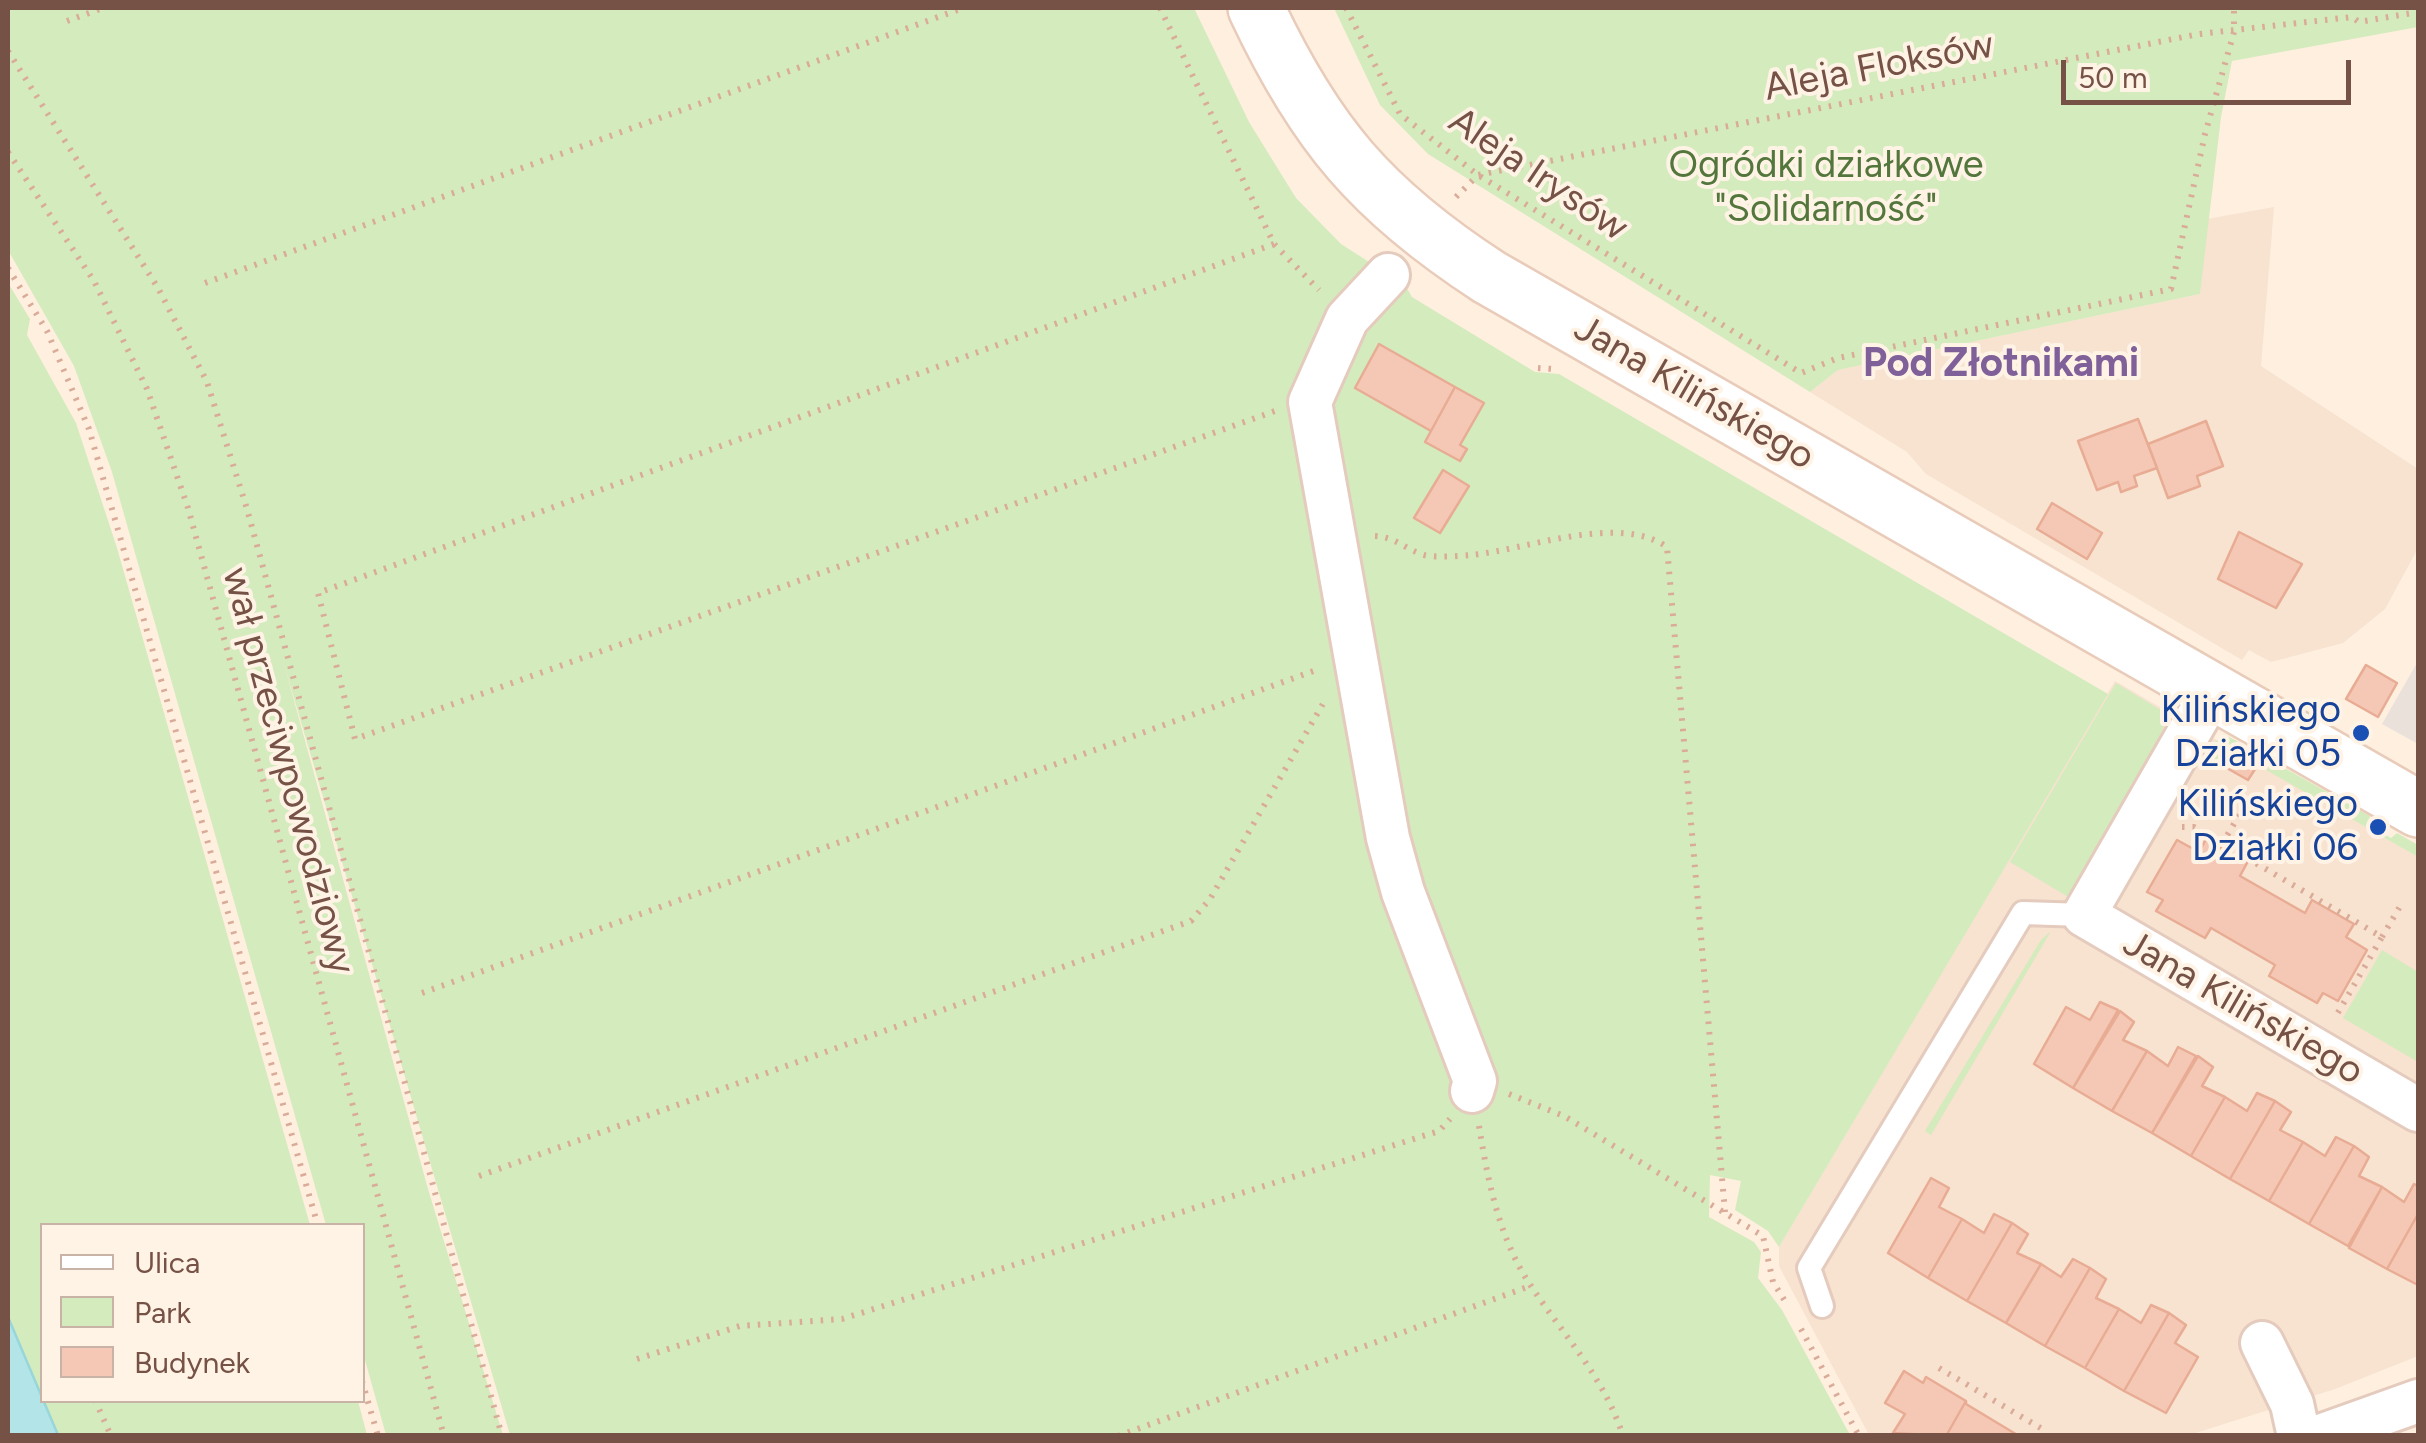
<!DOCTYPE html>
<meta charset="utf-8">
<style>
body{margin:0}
#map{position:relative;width:2426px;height:1443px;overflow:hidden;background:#feefdf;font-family:Figtree,sans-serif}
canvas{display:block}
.frame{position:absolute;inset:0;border:10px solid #755245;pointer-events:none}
.legend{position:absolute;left:40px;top:1223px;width:325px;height:180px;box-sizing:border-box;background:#fff3e6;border:2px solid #c8b3a6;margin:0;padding:12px 18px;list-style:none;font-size:30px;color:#755245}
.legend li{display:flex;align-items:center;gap:20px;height:50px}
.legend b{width:50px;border:2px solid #c8b3a6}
.scale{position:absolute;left:2061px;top:60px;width:290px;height:45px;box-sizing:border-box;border:5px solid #755245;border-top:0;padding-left:12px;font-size:30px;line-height:35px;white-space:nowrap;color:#755245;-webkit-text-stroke:8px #fff3e6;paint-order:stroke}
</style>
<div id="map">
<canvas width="2426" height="1443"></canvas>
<div class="frame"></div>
<ul class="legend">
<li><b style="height:12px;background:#fff"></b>Ulica</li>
<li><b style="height:28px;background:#d4ebbd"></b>Park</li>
<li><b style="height:28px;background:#f5c8b5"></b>Budynek</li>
</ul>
<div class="scale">50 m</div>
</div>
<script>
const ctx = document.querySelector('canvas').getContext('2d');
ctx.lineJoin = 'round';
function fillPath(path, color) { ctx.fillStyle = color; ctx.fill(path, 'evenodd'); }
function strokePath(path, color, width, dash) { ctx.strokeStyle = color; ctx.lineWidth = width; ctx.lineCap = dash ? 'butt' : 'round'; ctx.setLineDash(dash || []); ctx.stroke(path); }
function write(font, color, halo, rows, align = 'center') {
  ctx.font = font + ' Figtree,sans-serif'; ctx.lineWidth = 8; ctx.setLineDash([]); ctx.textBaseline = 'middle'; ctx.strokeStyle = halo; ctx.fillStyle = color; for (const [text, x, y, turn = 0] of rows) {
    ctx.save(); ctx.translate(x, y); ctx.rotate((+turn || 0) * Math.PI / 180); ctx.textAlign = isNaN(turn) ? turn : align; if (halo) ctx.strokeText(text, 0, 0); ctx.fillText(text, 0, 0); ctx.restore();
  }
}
const residential = new Path2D(`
 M2274,207L2261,366L2418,469V548L2385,609L2343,643L2271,662L2249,650L2242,660L1926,474L1907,452L1810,392L1838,370L2200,294L2207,219Z
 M2115,681L2418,857V1356L2335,1389L2189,1435H1869L1779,1266V1247Z`);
const industrial = new Path2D(`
 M2418,661V744L2382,724Z`);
const green = new Path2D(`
 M8,8H1194L1249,122L1296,198L1341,244L1405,285L1412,297L1535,372L1559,374L2108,694L1779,1247L1768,1231L1735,1210L1741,1181L1710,1175L1709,1217L1754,1242L1761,1252L1758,1278L1782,1310L1850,1435H510L284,664L428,1189L503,1435H386L363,1353L362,1226L326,1225L112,472L74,366L8,250Z
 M1334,8H2418V27L2232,61L2221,117L2200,294L1838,370L1810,392L1428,154L1380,105Z
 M8,283L30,319L27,335L76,423L117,548L310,1225L42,1226V1398L8,1317Z
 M2116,683L2169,715L2136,788L2070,898L2010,862Z
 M2224,734L2370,816L2367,824L2391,838L2397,833L2418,845V857L2235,752L2223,769L2210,770L2203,754Z
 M2051,931L1931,1135L1925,1131L2041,940Z
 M2382,950L2418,972V1062L2343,1018Z
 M43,1401H358L367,1435H58Z`);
const water = new Path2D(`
 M8,1317L58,1435H8Z`);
const building = new Path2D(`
 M1379,344L1455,387L1431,431L1355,388Z
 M1455,387L1484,403L1460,445L1467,449L1460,461L1425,442Z
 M2138,419L2157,468L2134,476L2137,486L2121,492L2118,482L2097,490L2078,441Z
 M2206,421L2223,466L2197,476L2200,486L2168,498L2148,444Z
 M1443,470L1469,486L1440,533L1414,518Z
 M2052,503L2102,533L2087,559L2037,529Z
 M2239,532L2302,564L2276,608L2218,579Z
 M2366,665L2397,683L2378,717L2346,699Z
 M2234,753L2257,766L2248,780L2225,767Z
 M2206,839L2247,863L2240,876L2305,913L2312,900L2354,924L2346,937L2367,950L2338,1001L2323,993L2317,1003L2269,976L2275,965L2211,928L2205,938L2156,911L2163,900L2147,892L2177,840L2199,852Z
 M2100,1002L2118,1010L2073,1088L2034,1064L2066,1007L2090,1020Z
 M2120,1011L2134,1022L2123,1040L2147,1051L2112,1111L2073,1088Z
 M2178,1047L2196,1056L2152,1133L2112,1111L2147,1051L2168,1066Z
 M2198,1056L2213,1067L2202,1086L2225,1097L2191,1156L2152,1133Z
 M2257,1093L2275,1101L2230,1179L2191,1156L2225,1097L2247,1111Z
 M2275,1101L2291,1112L2280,1130L2303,1142L2269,1201L2230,1179Z
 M2336,1137L2354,1146L2309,1224L2269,1201L2303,1142L2325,1156Z
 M2354,1146L2369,1157L2359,1176L2382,1187L2348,1246L2309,1224Z
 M1931,1178L1949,1188L1939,1207L1962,1219L1928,1278L1888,1253Z
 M2414,1184L2418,1186V1214L2387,1269L2349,1248L2382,1187L2404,1202Z
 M1994,1214L2012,1223L1967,1301L1928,1278L1962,1219L1984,1233Z
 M2418,1214V1285L2387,1269Z
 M2012,1223L2028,1234L2017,1253L2041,1264L2006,1323L1967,1301Z
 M2073,1259L2090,1268L2045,1346L2006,1323L2041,1264L2061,1277Z
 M2090,1268L2106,1279L2096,1298L2119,1309L2085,1368L2045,1346Z
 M2151,1305L2169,1313L2124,1391L2085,1368L2119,1309L2141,1323Z
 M2169,1313L2186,1325L2175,1343L2198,1357L2166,1413L2124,1391Z
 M1904,1371L1923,1383L1926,1377L1966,1401L1946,1436L1893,1433L1905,1414L1885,1403Z
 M1966,1401V1404L2019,1436H1946Z`);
const path = new Path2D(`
 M1160,8L1274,244L1319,290
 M1346,8L1400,114L1478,175L1801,373L1838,358L2171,289L2205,134L2234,32V8
 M67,21L103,8
 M8,51L158,288L207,382L247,509L502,1436
 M8,152L94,281L147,389L188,508L444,1436
 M1456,197L1478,175L2199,34L2352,17L2359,22L2418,12
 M1274,244L318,593L355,739L1275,411
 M8,268L47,331L89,429L318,1226
 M205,283L963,8
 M1538,368L1553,369
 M1375,536C1395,537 1405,549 1424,555C1437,558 1457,556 1471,555C1526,550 1618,513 1667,547L1725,1212
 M2182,827H2194L2382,937L2336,1016
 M2222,844L2241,812
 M2382,937L2402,903
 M422,993L1319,669
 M1509,1094L1564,1116L1763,1236L1773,1282L1785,1301
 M1479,1126C1488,1181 1499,1239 1531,1286C1564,1336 1604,1377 1623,1436
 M479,1176L1191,921L1210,899L1324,702
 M1801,1329L1859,1436
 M637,1359L740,1326L842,1319L1439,1131L1450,1119
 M1939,1368L2044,1430
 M362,1381L378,1436
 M95,1400L111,1436
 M1118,1436L1530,1286`);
const lane = new Path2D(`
 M1822,1306L1809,1268L2023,913L2084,915`);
const street = new Path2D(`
 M1388,275L1347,319L1310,402L1388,838L1403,892L1475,1081L1472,1091
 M2214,689L2084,915L2418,1110
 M2262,1343L2292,1404L2299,1436
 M2320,1436L2418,1401`);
const secondary = new Path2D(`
 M1256,8C1315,134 1372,201 1489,277L2418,809`);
const markers = [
 [2361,733,10,"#1a4fb4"],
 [2378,827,10,"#1a4fb4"]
];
const streetNames = [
 ["Aleja Floksów",1879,67,-11],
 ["Aleja Irysów",1538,175,34],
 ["Jana Kilińskiego",1694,393,30],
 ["wał przeciwpowodziowy",288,771,75],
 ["Jana Kilińskiego",2243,1008,30]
];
const parkNames = [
 ["Ogródki działkowe",1826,166],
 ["\"Solidarność\"",1826,210]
];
const transitNames = [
 ["Kilińskiego",2341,711],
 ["Działki 05",2341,755],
 ["Kilińskiego",2358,805],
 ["Działki 06",2358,849]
];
const neighbourhoodNames = [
 ["Pod Złotnikami",2001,364]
];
fillPath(residential, '#f8e2d0');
fillPath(industrial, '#ebe1db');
fillPath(green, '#d4ebbd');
fillPath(water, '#b3e5e8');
strokePath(water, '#98d6da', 2.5);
fillPath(building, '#f5c8b5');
strokePath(building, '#e8ac94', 2.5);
strokePath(lane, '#e4cbbd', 28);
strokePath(street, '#e4cbbd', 48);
strokePath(secondary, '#e9cbba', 60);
strokePath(path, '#d9ab98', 6, [2.5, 8]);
strokePath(lane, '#fff', 22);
strokePath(street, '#fff', 42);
strokePath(secondary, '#fff', 55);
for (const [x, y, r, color] of markers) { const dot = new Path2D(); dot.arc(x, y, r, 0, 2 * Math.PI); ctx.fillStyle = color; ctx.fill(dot); strokePath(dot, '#fff3e6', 4); }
write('38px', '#755245', '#fff3e6', streetNames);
write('38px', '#52763b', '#fff3e6', parkNames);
write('38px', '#164399', '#fff3e6', transitNames, 'right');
write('bold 40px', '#806099', '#fff3e6', neighbourhoodNames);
</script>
